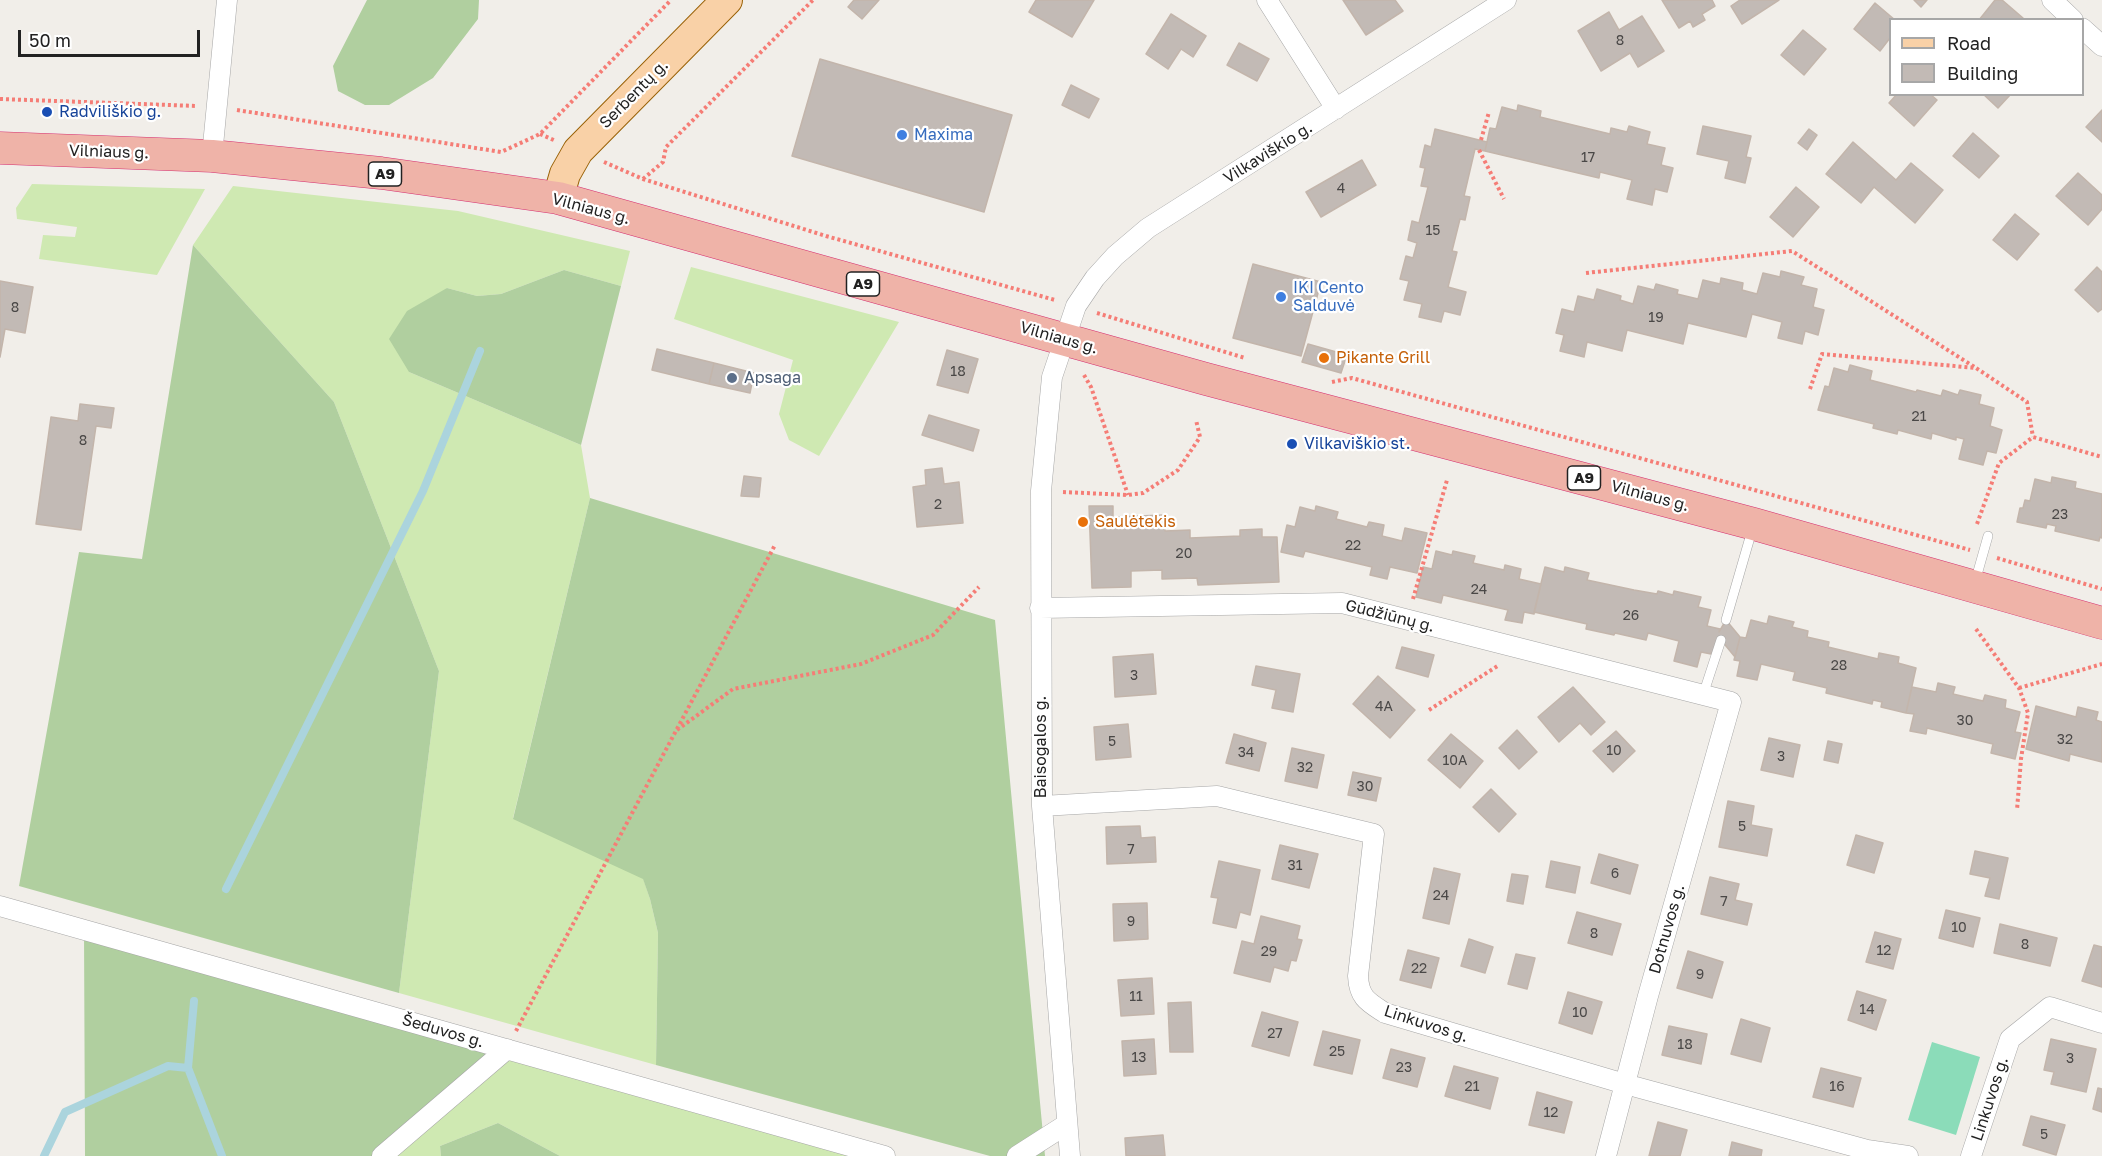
<!DOCTYPE html>
<meta charset="utf-8">
<style>
body{margin:0}
#map{position:relative;width:2102px;height:1156px;overflow:hidden;background:#f1eee9;font-family:"Golos Text",sans-serif}
canvas{display:block}
.legend{position:absolute;left:1889px;top:18px;width:195px;height:78px;box-sizing:border-box;background:#fff;border:2px solid #a7a7a7;margin:0;padding:8px 10px;list-style:none;font-size:18px;color:#222}
.legend li{display:flex;align-items:center;gap:12px;height:30px}
.legend b{width:30px;border:2px solid #a7a7a7}
.scale{position:absolute;left:18px;top:30px;width:182px;height:27px;box-sizing:border-box;border:3px solid #222;border-top:0;padding-left:8px;font-size:18px;line-height:21px;white-space:nowrap;color:#222;-webkit-text-stroke:4px #fff;paint-order:stroke}
</style>
<div id="map">
<canvas width="2102" height="1156"></canvas>
<ul class="legend">
<li><b style="height:8px;background:#f9d1a7"></b>Road</li>
<li><b style="height:16px;background:#c2bab5"></b>Building</li>
</ul>
<div class="scale">50 m</div>
</div>
<script>
const ctx = document.querySelector('canvas').getContext('2d');
ctx.lineJoin = 'round';
function fillPath(path, color) { ctx.fillStyle = color; ctx.fill(path, 'evenodd'); }
function strokePath(path, color, width, dash) { ctx.strokeStyle = color; ctx.lineWidth = width; ctx.lineCap = dash ? 'butt' : 'round'; ctx.setLineDash(dash || []); ctx.stroke(path); }
function write(font, color, halo, rows, align = 'center') {
  ctx.font = font + ' "Golos Text",sans-serif'; ctx.lineWidth = 4.5; ctx.setLineDash([]); ctx.textBaseline = 'middle'; ctx.strokeStyle = halo; ctx.fillStyle = color; for (const [text, x, y, turn = 0] of rows) {
    ctx.save(); ctx.translate(x, y); ctx.rotate((+turn || 0) * Math.PI / 180); ctx.textAlign = isNaN(turn) ? turn : align; if (halo) ctx.strokeText(text, 0, 0); ctx.fillText(text, 0, 0); ctx.restore();
  }
}
const grass = new Path2D(`
 M32,184L205,189L157,275L39,259L43,235L75,237L77,227L17,219L16,208Z
 M233,186L458,211L630,251L621,286L564,270L501,294L477,296L447,288L409,372L581,445L590,498L513,818L643,878L650,899L658,933L656,1065L399,993L439,671L334,402L193,245Z
 M691,267L899,322L819,456L789,440L779,414L793,360L674,319Z
 M507,1049L885,1156H560L498,1123L440,1146L441,1156H382Z`);
const forest = new Path2D(`
 M367,0H479L478,19L433,78L389,105H365L338,91L333,66Z
 M193,245L334,402L439,671L399,993L19,886L79,552L142,559Z
 M564,270L621,286L581,445L409,372L389,339L407,311L447,288L477,296L501,294Z
 M590,498L995,620L1045,1156H990L656,1065L658,933L650,899L643,879L513,819Z
 M84,930L507,1049L382,1156H85Z
 M498,1123L560,1156H441L440,1146Z`);
const pitch = new Path2D(`
 M1932,1042L1980,1057L1956,1135L1908,1120Z`);
const stream = new Path2D(`
 M226,889L423,491L480,351
 M194,1001L188,1068L222,1156
 M44,1156L65,1112L168,1066L188,1068`);
const building = new Path2D(`
 M854,0H879L862,19L848,7Z
 M1036,0H1094L1072,37L1029,12Z
 M1343,0H1395L1403,11L1366,35Z
 M1662,0H1712L1715,6L1702,14L1705,20L1693,27L1690,21L1679,28Z
 M1740,0H1779L1742,24L1731,6Z
 M1914,0H1927L1921,7Z
 M1995,0H2002L2023,18L2022,20H1979Z
 M1875,3L1895,20H1890V38L1880,51L1854,29Z
 M1609,12L1619,30L1642,16L1664,51L1638,67L1630,53L1601,71L1578,31Z
 M1171,14L1206,36L1193,57L1181,49L1168,69L1146,54Z
 M1803,30L1826,49L1804,75L1781,55Z
 M1239,43L1269,59L1257,81L1227,65Z
 M820,59L1012,115L984,212L792,156Z
 M1071,85L1099,99L1089,118L1062,105Z
 M1897,94H1930L1937,100L1914,126L1889,103Z
 M1983,94H2011L1998,108Z
 M1518,105L1541,111L1540,117L1610,134L1611,128L1627,132L1629,126L1650,132L1647,144L1665,148L1661,165L1673,168L1667,192L1655,189L1652,205L1627,199L1632,180L1600,172L1599,178L1485,151L1490,128L1496,129L1502,107L1517,111Z
 M2102,110V142L2086,127Z
 M1703,126L1751,136L1746,157L1751,158L1745,183L1725,178L1729,161L1697,154Z
 M1435,129L1487,142L1485,151L1475,149L1464,196L1470,197L1465,220L1460,219L1452,251L1457,252L1448,287L1466,292L1460,315L1444,311L1441,322L1419,317L1422,304L1404,300L1409,281L1400,279L1406,256L1413,258L1417,243L1408,240L1412,221L1419,223L1428,187L1421,186L1425,168L1420,167L1425,145L1431,147Z
 M1809,129L1817,135L1807,150L1798,143Z
 M1973,133L1999,156L1979,178L1953,156Z
 M1853,142L1896,180L1911,163L1943,190L1915,223L1874,187L1861,203L1826,174Z
 M1362,160L1376,185L1321,217L1306,192Z
 M2078,173L2102,195V209L2088,225L2056,196Z
 M1796,187L1819,207L1793,237L1770,217Z
 M2015,214L2039,234L2017,260L1993,240Z
 M1253,264L1321,282L1301,356L1233,338Z
 M2097,267L2102,272V309L2098,312L2075,290Z
 M1781,271L1804,277L1801,285L1817,289L1813,307L1824,310L1818,335L1805,331L1802,344L1778,338L1782,322L1752,314L1746,337L1688,323L1683,344L1627,330L1622,351L1587,342L1584,357L1560,351L1564,335L1556,333L1562,309L1574,312L1578,296L1594,300L1597,289L1621,296L1620,300L1633,304L1638,286L1654,290L1656,284L1678,290L1677,294L1698,299L1703,280L1720,284L1721,278L1743,283L1742,290L1757,294L1763,273L1780,277Z
 M0,281L33,287L25,333L5,329L0,357Z
 M1308,344L1347,355L1341,373L1302,362Z
 M657,349L714,363L709,384L652,370Z
 M947,350L978,359L968,393L937,385Z
 M714,363L754,373L750,393L709,384Z
 M1850,365L1872,371L1870,380L1916,392L1917,390L1941,396L1943,390L1958,395L1960,390L1981,395L1979,404L1994,408L1990,426L2002,430L1996,453L1987,451L1983,465L1959,459L1964,439L1956,437V440L1932,433L1931,439L1898,430L1897,434L1873,428L1874,424L1818,410L1825,386L1829,387L1834,368L1848,372Z
 M80,404L114,408L111,428L96,426L81,530L36,524L51,417L78,421Z
 M929,415L979,430L973,451L922,435Z
 M942,468L944,484L959,482L963,523L917,527L913,487L926,485L925,470Z
 M744,476L761,478L759,497L741,496Z
 M2052,477L2076,482L2075,488L2102,494V538L2100,537L2099,541L2055,531L2056,526L2047,524L2046,528L2017,522L2020,508H2023L2025,500L2030,501L2035,479L2051,483Z
 M1089,506H1113V517L1164,515L1165,531L1190,530V538L1240,536V530L1262,529V537H1277L1279,582L1198,585L1197,578L1162,579V570L1131,571V587L1092,588Z
 M1316,506L1338,512L1336,519L1367,527L1369,522L1384,525L1382,536L1402,541L1405,528L1427,533L1417,573L1390,567L1387,579L1370,575L1372,567L1305,551L1303,557L1281,552L1287,525L1295,527L1300,507L1315,511Z
 M1436,551L1452,555L1453,551L1475,556L1473,563L1504,570L1505,565L1521,569L1519,579L1541,584L1534,614L1524,612L1522,623L1505,620L1508,610L1443,595L1441,603L1416,597L1423,567L1432,569Z
 M1545,567L1564,572L1565,567L1589,573L1587,580L1634,590L1657,594L1658,591L1673,595L1674,591L1701,597L1698,607L1711,610L1707,626L1720,629L1719,632L1726,620L1740,637L1735,657L1721,640L1711,654L1701,652L1697,667L1674,661L1679,641L1648,633L1646,640L1615,633L1614,635L1586,629L1587,624L1534,612Z
 M1769,616L1794,622L1792,627L1808,631L1807,637L1829,642L1828,647L1878,659L1879,653L1899,657L1898,663L1916,668L1906,713L1881,707L1882,702L1873,700L1872,704L1826,693L1827,688L1793,680L1795,672L1761,664L1757,680L1737,676L1740,661L1734,660L1740,637L1746,638L1751,620L1767,624Z
 M1402,647L1434,655L1428,677L1396,668Z
 M1153,654L1156,694L1115,697L1113,657Z
 M1256,666L1300,674L1293,712L1272,708L1276,690L1252,685Z
 M1378,676L1415,710L1390,738L1353,704Z
 M1938,683L1955,687L1953,694L1983,701L1985,695L2006,700L2005,708L2020,712L2015,732L2021,733L2015,759L1991,753L1993,744L1927,728L1926,734L1910,731L1914,714L1906,713L1912,687L1936,692Z
 M1573,687L1605,722L1591,735L1580,723L1559,742L1538,717Z
 M2036,706L2076,717L2078,707L2098,712L2096,720L2102,722V762L2070,754L2069,761L2026,749Z
 M1128,724L1131,757L1096,760L1094,727Z
 M1517,730L1537,752L1519,769L1499,748Z
 M1616,731L1635,751L1613,772L1593,751Z
 M1234,734L1266,743L1259,771L1226,763Z
 M1451,734L1483,761L1460,788L1428,760Z
 M1769,738L1800,745L1793,777L1761,770Z
 M1828,741L1842,744L1838,763L1824,760Z
 M1292,748L1324,755L1317,788L1285,781Z
 M1353,772L1381,778L1376,801L1348,795Z
 M1491,789L1516,814L1499,832L1473,807Z
 M1728,801L1754,806L1751,825L1772,829L1767,856L1719,847Z
 M1140,826L1141,838L1155,837L1156,862L1107,864L1106,827Z
 M1856,835L1883,843L1874,873L1847,865Z
 M1280,845L1318,854L1309,888L1272,879Z
 M1975,851L2008,858L1999,899L1985,896L1990,878L1970,874Z
 M1599,854L1638,865L1630,894L1591,883Z
 M1219,861L1260,870L1250,915L1240,912L1236,928L1213,923L1218,898L1211,897Z
 M1551,861L1580,867L1575,893L1546,887Z
 M1434,868L1460,874L1449,924L1423,918Z
 M1512,874L1528,876L1523,904L1507,901Z
 M1710,877L1739,884L1735,900L1752,904L1747,925L1701,914Z
 M1147,903L1148,939L1114,941L1113,904Z
 M1946,910L1980,918L1973,947L1939,938Z
 M1577,912L1621,924L1612,955L1568,943Z
 M1261,916L1300,926L1297,939L1302,940L1296,961L1291,960L1288,971L1274,967L1270,982L1234,973L1242,941L1254,944Z
 M2000,924L2057,938L2050,966L1994,953Z
 M1875,932L1901,939L1893,969L1866,962Z
 M1469,939L1493,947L1485,973L1461,966Z
 M2094,945L2102,947V987L2082,981Z
 M1408,950L1439,958L1431,988L1400,980Z
 M1688,951L1723,962L1712,998L1677,988Z
 M1516,954L1535,958L1527,989L1508,984Z
 M1152,978L1154,1014L1121,1016L1118,980Z
 M1857,991L1886,1000L1876,1030L1848,1020Z
 M1568,992L1602,1002L1592,1034L1559,1023Z
 M1191,1002L1193,1052H1170L1168,1003Z
 M1262,1012L1298,1022L1289,1056L1252,1046Z
 M1741,1019L1770,1028L1761,1062L1731,1054Z
 M1669,1026L1707,1034L1701,1064L1662,1055Z
 M1323,1031L1360,1040L1352,1074L1314,1065Z
 M1154,1039L1156,1074L1124,1076L1122,1041Z
 M2051,1039L2096,1049L2086,1092L2051,1084L2054,1072L2044,1070Z
 M1391,1049L1425,1058L1417,1087L1383,1078Z
 M1454,1066L1498,1078L1490,1109L1445,1096Z
 M1821,1068L1861,1078L1853,1107L1813,1097Z
 M2098,1088L2102,1089V1112L2093,1109Z
 M1537,1092L1572,1102L1564,1133L1529,1125Z
 M2031,1116L2065,1125L2056,1155L2023,1145Z
 M1658,1122L1687,1130L1680,1156H1649Z
 M1163,1135L1165,1156H1126L1125,1138Z
 M1732,1142L1762,1150L1761,1156H1729Z`);
const path = new Path2D(`
 M0,99L197,106
 M237,110L501,152L540,134L671,0
 M540,134L556,141
 M1481,140L1489,112
 M1479,150L1504,199
 M604,162L643,179L826,236L1055,300
 M643,179L663,162L666,147L813,0
 M1586,273L1792,251L1976,368
 M1097,313L1245,358
 M1084,375L1091,387L1128,495
 M1332,382L1352,378L1970,550
 M1810,389L1822,354L1976,368L2027,402L2033,437
 M1063,492L1128,495L1143,493L1178,470L1200,437L1196,420
 M1977,524L1999,463L2033,437L2102,457
 M1997,558L2102,589
 M1413,599L1447,480
 M1976,629L2019,688L2028,713L2021,759L2017,810
 M2019,688L2102,664
 M1429,710L1499,665
 M677,730L733,689L861,664L933,635L979,587
 M516,1031L775,545`);
const service = new Path2D(`
 M1975,582L1988,536
 M1726,620L1753,527
 M1703,695L1721,640`);
const minor = new Path2D(`
 M1267,0L1336,109
 M2052,0L2073,20
 M2082,28L2102,46
 M212,156L227,0
 M1040,608L1342,603L1731,702L1648,996L1606,1156
 M1042,806L1217,796L1374,834L1358,976C1359,998 1368,1002 1385,1013L1625,1084L1867,1150L1908,1156
 M0,906L885,1156
 M382,1156L507,1049
 M1017,1156L1067,1124
 M1070,1156L1042,806L1041,491L1052,377L1076,306L1095,278L1115,256L1148,228L1506,0
 M1971,1156L2010,1039L2050,1007L2102,1023`);
const primary = new Path2D(`
 M558,198L565,174L578,151L727,0`);
const trunk = new Path2D(`
 M0,148L212,156L381,173L558,198L1206,379L1754,524L2102,623`);
const markers = [
 [47,112,6,"#1a4fb4"],
 [902,135,6,"#3f7fe0"],
 [1281,297,6,"#3f7fe0"],
 [1324,358,6,"#e8710a"],
 [732,378,6,"#5c6f8a"],
 [1292,444,6,"#1a4fb4"],
 [1083,522,6,"#e8710a"]
];
const numberNames = [
 ["8",1620,41],
 ["17",1588,158],
 ["4",1341,189],
 ["15",1433,231],
 ["8",15,308],
 ["19",1656,318],
 ["18",958,372],
 ["21",1919,417],
 ["8",83,441],
 ["2",938,505],
 ["23",2060,515],
 ["22",1353,546],
 ["20",1184,554],
 ["24",1479,590],
 ["26",1631,616],
 ["28",1839,666],
 ["3",1134,676],
 ["4A",1384,707],
 ["30",1965,721],
 ["32",2065,740],
 ["5",1112,742],
 ["10",1614,751],
 ["34",1246,753],
 ["3",1781,757],
 ["10A",1455,761],
 ["32",1305,768],
 ["30",1365,787],
 ["5",1742,827],
 ["7",1131,850],
 ["31",1295,866],
 ["6",1615,874],
 ["24",1441,896],
 ["7",1724,902],
 ["9",1131,922],
 ["10",1959,928],
 ["8",1594,934],
 ["8",2025,945],
 ["12",1884,951],
 ["29",1269,952],
 ["22",1419,969],
 ["9",1700,975],
 ["11",1136,997],
 ["14",1867,1010],
 ["10",1580,1013],
 ["27",1275,1034],
 ["18",1685,1045],
 ["25",1337,1052],
 ["13",1139,1058],
 ["3",2070,1059],
 ["23",1404,1068],
 ["21",1472,1087],
 ["16",1837,1087],
 ["12",1551,1113],
 ["5",2044,1135]
];
const shields = [
 [385,174,33],
 [863,284,33],
 [1584,478,33]
];
const shieldNames = [
 ["A9",385,174],
 ["A9",863,284],
 ["A9",1584,478]
];
const streetNames = [
 ["Serbentų g.",634,94,-45],
 ["Vilniaus g.",109,152,2],
 ["Vilkaviškio g.",1268,153,-32],
 ["Vilniaus g.",591,209,15],
 ["Vilniaus g.",1059,338,16],
 ["Vilniaus g.",1650,496,15],
 ["Gūdžiūnų g.",1390,616,14],
 ["Baisogalos g.",1041,747,-90],
 ["Dotnuvos g.",1667,929,-74],
 ["Linkuvos g.",1426,1024,18],
 ["Šeduvos g.",443,1031,16],
 ["Linkuvos g.",1990,1099,-72]
];
const transitNames = [
 ["Radviliškio g.",59,112],
 ["Vilkaviškio st.",1304,444]
];
const shopNames = [
 ["Maxima",914,135],
 ["IKI Cento",1293,288],
 ["Salduvė",1293,306]
];
const foodNames = [
 ["Pikante Grill",1336,358],
 ["Saulėtekis",1095,522]
];
const serviceNames = [
 ["Apsaga",744,378]
];
fillPath(grass, '#cfe9b2');
fillPath(forest, '#b0cf9f');
fillPath(pitch, '#8bdcb9');
strokePath(stream, '#abd4dd', 8);
fillPath(building, '#c2bab5');
strokePath(building, '#c3b5ab', 1.5);
strokePath(service, '#a6a6a6', 10);
strokePath(minor, '#a6a6a6', 21);
strokePath(primary, '#996106', 32);
strokePath(trunk, '#d53071', 33);
strokePath(path, '#f57d76', 4, [3, 3]);
strokePath(service, '#fff', 9);
strokePath(minor, '#fff', 20);
strokePath(primary, '#f9d1a7', 30);
strokePath(trunk, '#efb3a8', 32);
for (const [x, y, r, color] of markers) { const dot = new Path2D(); dot.arc(x, y, r, 0, 2 * Math.PI); ctx.fillStyle = color; ctx.fill(dot); strokePath(dot, '#fff', 2); }
write('14px', '#4a4847', null, numberNames);
for (const [x, y, w] of shields) { const box = new Path2D(); box.roundRect(x - w / 2, y - 12, w, 24, 4.5); ctx.fillStyle = '#fff'; ctx.fill(box); strokePath(box, '#222', 1.5); }
write('bold 15px', '#222', null, shieldNames);
write('16px', '#222', '#fff', streetNames);
write('16px', '#164399', '#fff', transitNames, 'left');
write('16px', '#366cbe', '#fff', shopNames, 'left');
write('16px', '#c56008', '#fff', foodNames, 'left');
write('16px', '#4e5e75', '#fff', serviceNames, 'left');
</script>
